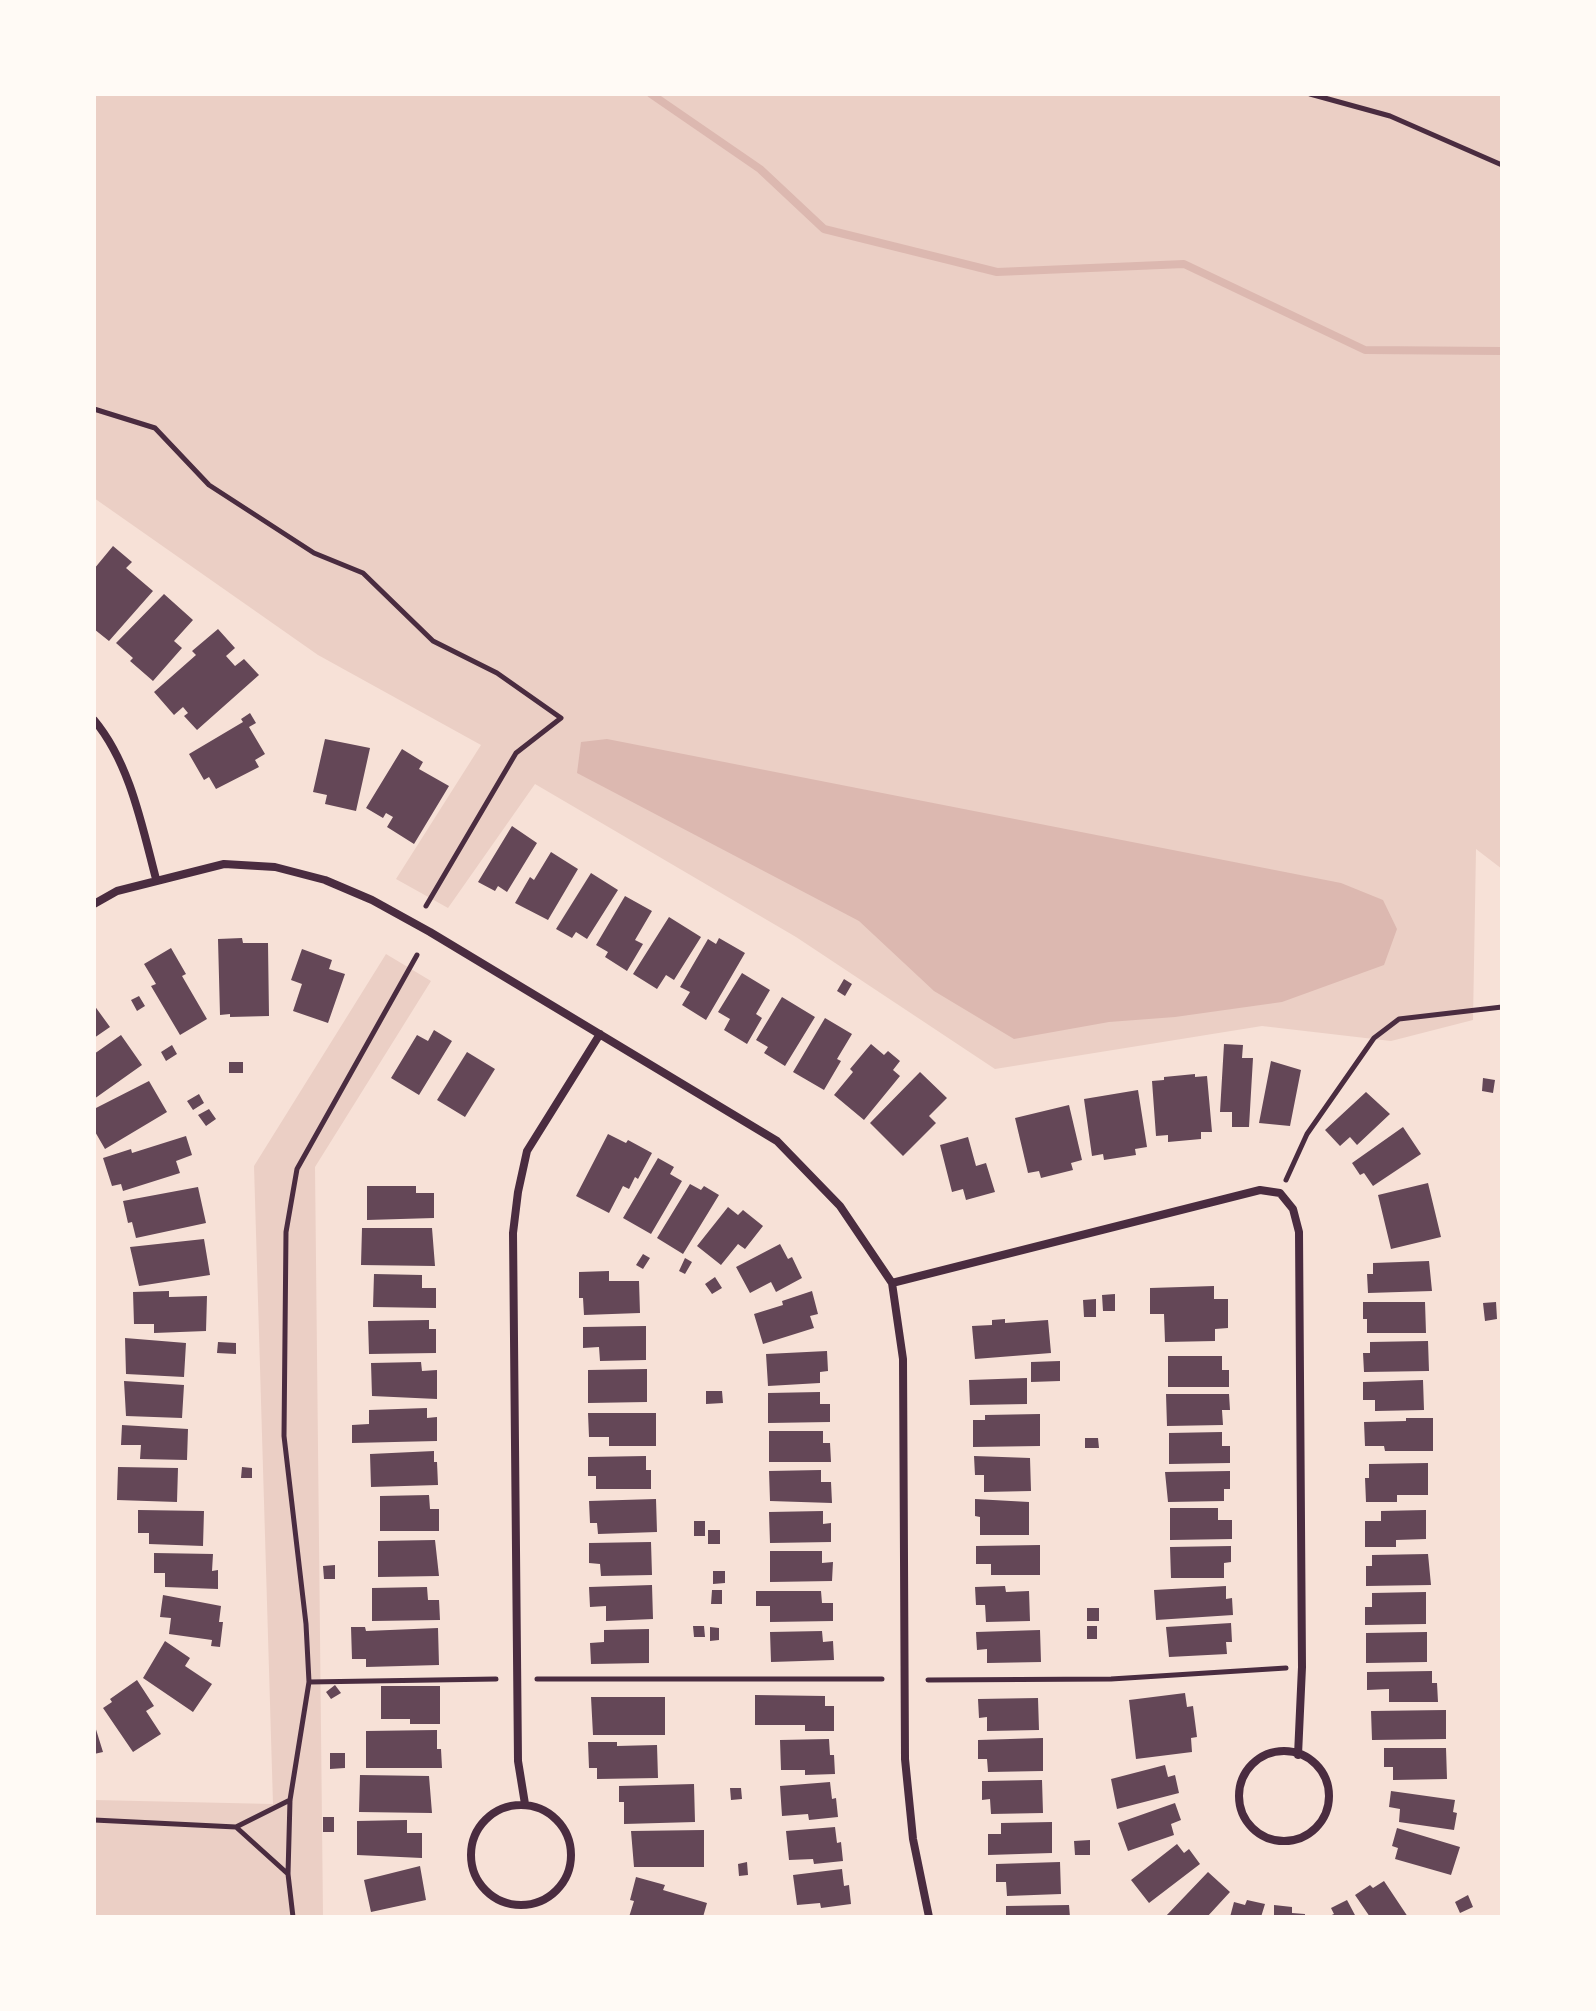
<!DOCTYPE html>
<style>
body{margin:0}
#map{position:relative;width:1596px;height:2011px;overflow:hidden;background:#f7e1d7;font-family:"Roboto Condensed",sans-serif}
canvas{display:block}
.frame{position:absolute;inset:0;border:96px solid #fffaf5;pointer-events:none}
</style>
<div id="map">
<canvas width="1596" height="2011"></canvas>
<div class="frame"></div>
</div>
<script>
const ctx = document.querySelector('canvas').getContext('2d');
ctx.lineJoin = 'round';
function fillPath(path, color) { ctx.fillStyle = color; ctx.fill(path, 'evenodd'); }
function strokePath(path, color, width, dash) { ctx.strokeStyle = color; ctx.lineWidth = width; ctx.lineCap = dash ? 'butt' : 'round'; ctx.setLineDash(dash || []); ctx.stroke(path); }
const green = new Path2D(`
 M94,94H1502V869L1476,849L1473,1020L1391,1041L1262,1026L995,1069L796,937L535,784L448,908L396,879L481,745L318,655L94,498Z
 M386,954L431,981L315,1167L323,1917H94V1800L273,1804L254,1166Z`);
const water = new Path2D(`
 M607,739L1341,883L1383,900L1397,929L1384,965L1282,1002L1175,1017L1109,1022L1014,1039L934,991L859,921L577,773L581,742Z`);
const stream = new Path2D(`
 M651,94L760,169L824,229L997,272L1184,264L1365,350L1502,351`);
const building = new Path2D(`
 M113,546L132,562L126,568L153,591L109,641L94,629V569Z
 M164,594L193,620L174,641L182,648L153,681L130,661L133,658L116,643Z
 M218,629L235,648L226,656L235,666L244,659L259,675L197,730L184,716L188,713L183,707L174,715L154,692L196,655L192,651Z
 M250,713L256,723L249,727L265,754L255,760L259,767L216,789L209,777L204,780L189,754L243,722L241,719Z
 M325,739L370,748L356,811L325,804L327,795L313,792Z
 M402,749L423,762L419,769L449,786L414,844L387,827L393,817L386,813L383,818L366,808Z
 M512,826L537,843L507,892L498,886L495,891L478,882Z
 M551,852L578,869L548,920L515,903L530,877L534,880Z
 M591,873L618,890L587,939L576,932L572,938L556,929Z
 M625,896L652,911L635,940L643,944L627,971L605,957L608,952L596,945Z
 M669,917L701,937L674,980L666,975L657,989L633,974Z
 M242,938L243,943H268L269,1016L230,1017V1014L220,1015L218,939Z
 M719,938L745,953L706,1020L682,1005L690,992L680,987L708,939L716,944Z
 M171,948L186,974L182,976L207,1019L180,1035L151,986L156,984L144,964Z
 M302,949L332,960L329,969L345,974L328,1023L293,1011L302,984L291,980Z
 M742,973L770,990L756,1014L762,1018L747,1044L724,1030L730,1019L718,1012Z
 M844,979L852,984L845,996L837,991Z
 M139,996L145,1006L137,1011L131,1000Z
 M782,997L815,1017L785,1066L764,1053L768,1047L756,1040Z
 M94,1005L110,1027L94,1038Z
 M825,1018L852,1034L837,1059L841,1061L824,1090L793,1072Z
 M434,1030L452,1041L419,1095L391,1078L417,1035L428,1041Z
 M121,1035L142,1065L94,1099V1054Z
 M871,1044L884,1055L888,1051L900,1061L893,1070L900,1076L864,1120L834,1095L853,1072L850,1069Z
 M1224,1044L1243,1045L1242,1058H1253L1249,1127H1232V1112H1220Z
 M172,1045L177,1054L166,1061L161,1052Z
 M467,1052L495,1069L465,1117L437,1100Z
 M1271,1061L1301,1070L1290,1126L1259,1123Z
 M229,1062H243V1073H229Z
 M920,1072L947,1098L929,1116L936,1123L903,1156L870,1123Z
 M1195,1074V1077L1207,1076L1212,1132H1201V1139L1168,1142V1135L1156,1136L1152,1081L1164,1080V1077Z
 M1483,1078L1495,1080L1493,1093L1482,1091Z
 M149,1081L167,1112L105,1149L94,1130V1109Z
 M1138,1090L1147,1147L1135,1149L1136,1155L1104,1160L1103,1154L1092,1156L1084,1099Z
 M1366,1092L1390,1114L1357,1145L1350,1137L1340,1146L1325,1130Z
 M199,1094L204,1103L193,1110L187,1101Z
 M1069,1105L1082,1160L1071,1163L1073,1170L1041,1178L1039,1171L1028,1173L1015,1118Z
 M209,1109L216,1119L206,1126L198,1115Z
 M1403,1127L1421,1154L1373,1186L1364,1173L1360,1175L1352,1163Z
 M608,1134L626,1143L628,1140L652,1153L638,1179L635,1177L629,1189L623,1186L609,1213L576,1196Z
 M186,1136L192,1155L176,1161L180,1173L123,1191L121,1184L112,1186L103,1158L131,1149L132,1153Z
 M968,1137L976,1166L986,1163L995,1192L966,1200L963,1189L952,1192L940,1145Z
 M658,1158L674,1167L670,1174L682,1181L651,1234L623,1218Z
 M1428,1183L1441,1237L1391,1249L1378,1195Z
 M690,1184L701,1190L704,1186L719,1195L683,1254L657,1238Z
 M367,1186H416V1193H434V1218L367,1220Z
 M198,1187L206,1223L136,1238L132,1222L128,1223L123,1201Z
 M728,1207L738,1215L743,1210L763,1226L745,1249L738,1244L721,1265L697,1246Z
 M362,1228H432L435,1266L361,1265Z
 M204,1239L210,1275L139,1286L130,1247Z
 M780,1244L788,1259L792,1257L802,1278L776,1292L771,1282L750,1293L736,1267Z
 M643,1254L650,1258L643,1269L636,1265Z
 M685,1258L692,1262L685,1274L679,1271Z
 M1429,1261L1432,1291L1368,1293L1367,1274H1373V1263Z
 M609,1271V1281H639L640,1313L584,1315L583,1298H579V1272Z
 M374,1274L422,1275V1288H436V1308L373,1307Z
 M715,1277L722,1288L712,1294L705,1284Z
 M1214,1286V1299H1228V1328L1215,1329V1341L1165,1342L1164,1314H1150V1288Z
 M169,1291V1297L207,1296L206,1331L154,1333V1324H134L133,1292Z
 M812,1291L818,1314L810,1316L814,1328L763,1344L754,1314L783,1305L782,1301Z
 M1115,1294V1311H1103L1102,1295Z
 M1096,1299V1317H1084L1083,1300Z
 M1363,1302H1425L1426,1333H1367V1319H1363Z
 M1496,1302L1497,1319L1485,1321L1483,1303Z
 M1005,1319V1323L1048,1320L1051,1353L975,1359L972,1326L992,1325V1320Z
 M429,1320V1329H436V1353L369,1354L368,1321Z
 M646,1326V1360L600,1361L599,1347L583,1348V1327Z
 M125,1338L186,1343L184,1377L126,1374Z
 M1428,1341L1429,1371L1364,1372L1363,1353H1370V1342Z
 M218,1342L236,1343V1354L217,1353Z
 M827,1351L828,1371L820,1372V1383L768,1386L766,1354Z
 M1168,1356H1222V1370H1229V1387H1168Z
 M1060,1361V1381L1031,1382V1362Z
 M421,1362L422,1371L437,1370V1399L372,1396L371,1363Z
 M647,1369V1402L588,1403V1370Z
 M1027,1378V1404L970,1405L969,1380Z
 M1423,1380L1424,1410L1375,1411V1400H1363V1382Z
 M124,1381L184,1385L182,1418L126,1416Z
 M706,1391H722L723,1403L706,1404Z
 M820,1392V1404H830V1422L768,1423V1393Z
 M1166,1394H1229L1230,1410H1222L1223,1425L1167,1426Z
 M427,1408V1418L437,1417V1441L352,1443V1425L369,1424V1410Z
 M588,1413H656V1446H609V1437H589Z
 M1040,1414V1446L973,1447V1420H985V1415Z
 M1406,1418H1433V1451H1385L1384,1446H1365L1364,1422L1406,1421Z
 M122,1425L188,1429L187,1460L140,1459L141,1445H121Z
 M769,1431H823V1443H830L831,1462H769Z
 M1222,1432V1446H1230V1463L1169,1464V1433Z
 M1085,1438H1098L1099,1448H1085Z
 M434,1451V1462H437L438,1485L371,1487L370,1454Z
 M646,1456V1470H651V1489H596V1476H588V1457Z
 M974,1456L1030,1458L1031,1491L984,1492V1475H975Z
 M1428,1463V1495H1397V1502H1366L1365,1478H1369V1464Z
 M118,1467L178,1468L177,1502L117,1500Z
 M242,1467L252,1468V1478H241Z
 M821,1470V1482H831L832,1503L770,1501L769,1471Z
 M1230,1471V1489H1224V1501L1168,1502L1165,1472Z
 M429,1495L430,1509H439V1531H380V1496Z
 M656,1499L657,1532L598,1534L597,1523H590L589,1501Z
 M975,1499L1029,1502V1535H980V1517L975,1516Z
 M1170,1508H1218V1520H1232V1539L1170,1540Z
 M138,1510L204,1511L203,1546L149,1544V1533H138Z
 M1426,1510V1539L1396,1540V1547H1365V1521H1381V1511Z
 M823,1511V1524L831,1523V1542L770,1543L769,1512Z
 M694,1521H705V1536H694Z
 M708,1530H720V1544H708Z
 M435,1540L439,1576L378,1577V1541Z
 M651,1542L652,1575L601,1576L600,1564L589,1563V1543Z
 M1040,1545V1575H991V1564H976V1546Z
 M1231,1546V1562L1224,1563V1578H1171L1170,1547Z
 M770,1551H822V1563L833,1562L832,1581L770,1582Z
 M154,1553L213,1554L212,1571L218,1570V1589L165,1587V1573H154Z
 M1428,1554L1431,1585L1366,1586V1566H1372V1555Z
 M335,1565V1579H324L323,1566Z
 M713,1571H725V1583L713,1584Z
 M652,1585L653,1619L606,1621V1606L590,1607L589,1587Z
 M1005,1586L1006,1592L1029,1591L1030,1621L986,1622L985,1605H976L975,1587Z
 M1226,1586V1599L1232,1598L1233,1615L1156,1620L1154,1590Z
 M427,1587L428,1600H439L440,1620L372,1621V1588Z
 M712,1590H722V1604H711Z
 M756,1591H821L822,1603H833V1621L770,1622V1606H756Z
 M1426,1592V1624L1365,1625V1607H1372V1593Z
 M163,1595L221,1606L219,1622H223L220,1647L211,1646L212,1640L169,1634L171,1618L160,1617Z
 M1087,1608H1099V1621H1087Z
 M1231,1623L1232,1642H1226L1227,1654L1169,1657L1166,1627Z
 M693,1626H704L705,1637H694Z
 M1087,1626H1097V1639H1087Z
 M351,1627H365L366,1631L438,1628L439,1665L366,1667V1659H352Z
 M710,1627L719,1628V1640L710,1641Z
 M649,1629V1663L591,1664L590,1643L604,1642V1630Z
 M1040,1630L1041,1662L987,1663V1649L977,1650L976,1632Z
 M822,1631L823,1642L833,1641L834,1660L771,1662L770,1632Z
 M1427,1632V1662L1366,1663V1633Z
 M165,1641L190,1658L185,1666L212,1684L193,1712L143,1678Z
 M1432,1671V1683H1437L1438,1702H1389V1689L1367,1690V1672Z
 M137,1680L154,1706L146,1711L161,1734L133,1752L103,1708L112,1702L110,1699Z
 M335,1685L341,1693L331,1699L326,1692Z
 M381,1686H440V1724H410V1719H381Z
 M1185,1693L1187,1707L1193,1706L1197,1737L1191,1738L1192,1752L1136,1759L1129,1700Z
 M755,1695L825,1696V1706H834V1731H805V1725H755Z
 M591,1697H665V1735H593Z
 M1038,1698L1039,1730L987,1731V1717L979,1718L978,1699Z
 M1446,1710V1739L1372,1740L1371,1711Z
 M94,1723L103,1752L94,1754Z
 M437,1730V1749H441L442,1768H366V1731Z
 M1043,1738V1771L988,1772L987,1759H978V1740Z
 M829,1739L830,1755H834L835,1774L805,1775V1770H781L780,1740Z
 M588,1742H617V1746L657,1745L658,1778L597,1779V1768H589Z
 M1384,1748H1446L1447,1779L1393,1780V1767H1384Z
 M330,1753H345V1768L330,1769Z
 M1165,1765L1168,1777L1175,1775L1179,1793L1117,1809L1111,1779Z
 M360,1775L429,1776L432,1813L359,1812Z
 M1042,1780L1043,1813L991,1814L990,1799L982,1800V1781Z
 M830,1782L832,1799L836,1798L838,1817L809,1820L808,1814L782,1816L780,1786Z
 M694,1784L695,1822L624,1824V1802H619V1786Z
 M730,1788H741L742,1799L731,1800Z
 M1391,1791L1455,1800L1453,1812L1457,1813L1454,1830L1399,1822L1400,1809L1389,1807Z
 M1175,1803L1181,1820L1171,1824L1174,1835L1128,1851L1118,1823Z
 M323,1817H334V1832H323Z
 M407,1820V1833H422V1858L357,1855V1821Z
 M1052,1822V1853L988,1855V1834H1001V1823Z
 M835,1827L837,1843L841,1842L843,1861L814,1864L813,1859L789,1860L786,1831Z
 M1397,1828L1460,1847L1451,1875L1395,1859L1398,1848L1392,1846Z
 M704,1830V1867H634L631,1831Z
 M1090,1840V1855H1075L1074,1841Z
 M1177,1844L1184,1853L1189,1849L1200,1864L1149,1903L1131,1880Z
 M747,1862L748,1875L739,1876L738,1864Z
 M1060,1862L1061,1894L1007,1896L1006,1882H996V1864Z
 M420,1866L426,1900L371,1912L364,1880Z
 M842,1869L844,1886L849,1885L851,1904L821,1908L820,1903L797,1905L793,1875Z
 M1208,1872L1230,1892L1207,1917H1165Z
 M636,1877L665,1885L663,1890L707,1903L703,1917H629L634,1901L630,1900Z
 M1384,1881L1408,1917H1370L1355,1895L1370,1885L1373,1888Z
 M1468,1895L1473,1907L1460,1913L1455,1902Z
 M1247,1900L1265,1904L1261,1917H1230L1234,1902L1245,1905Z
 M1347,1900L1356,1917H1327L1334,1914L1331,1908Z
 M1069,1905L1070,1917H1006V1906Z
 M1274,1905L1292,1907V1913L1305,1914V1917H1274Z`);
const path = new Path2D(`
 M1310,94L1390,116L1502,165
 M94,409L155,428L209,485L314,553L363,573L433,641L497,673L561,718L516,753L426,906
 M1286,1180L1307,1134L1374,1038L1399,1019L1502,1007
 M537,1679H882
 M928,1680L1111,1679L1286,1668
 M309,1682L496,1679
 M94,1820L236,1827L290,1800
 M236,1827L288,1874
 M293,1917L288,1874L290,1800L309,1682L306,1624L284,1436L286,1232L297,1169L417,955`);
const minor = new Path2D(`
 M94,720C130,763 142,826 156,879
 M94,904L117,891L224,864L275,867L325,880L372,900L430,932L777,1141L840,1206L892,1283L903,1359L905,1759L913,1839L929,1917
 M892,1283L1260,1190L1280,1193L1293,1209L1299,1232L1302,1667L1298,1755
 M1239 1796a45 45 0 1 1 90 0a45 45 0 1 1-90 0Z
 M525,1804L518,1761L513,1233L518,1192L527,1151L600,1034
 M471 1855a50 50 0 1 1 100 0a50 50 0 1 1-100 0Z`);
fillPath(green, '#ebcfc5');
fillPath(water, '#dcb8b0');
strokePath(stream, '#dcb8b0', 8);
fillPath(building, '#644757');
strokePath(path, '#4a2c40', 5);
strokePath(minor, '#4a2c40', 8);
</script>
